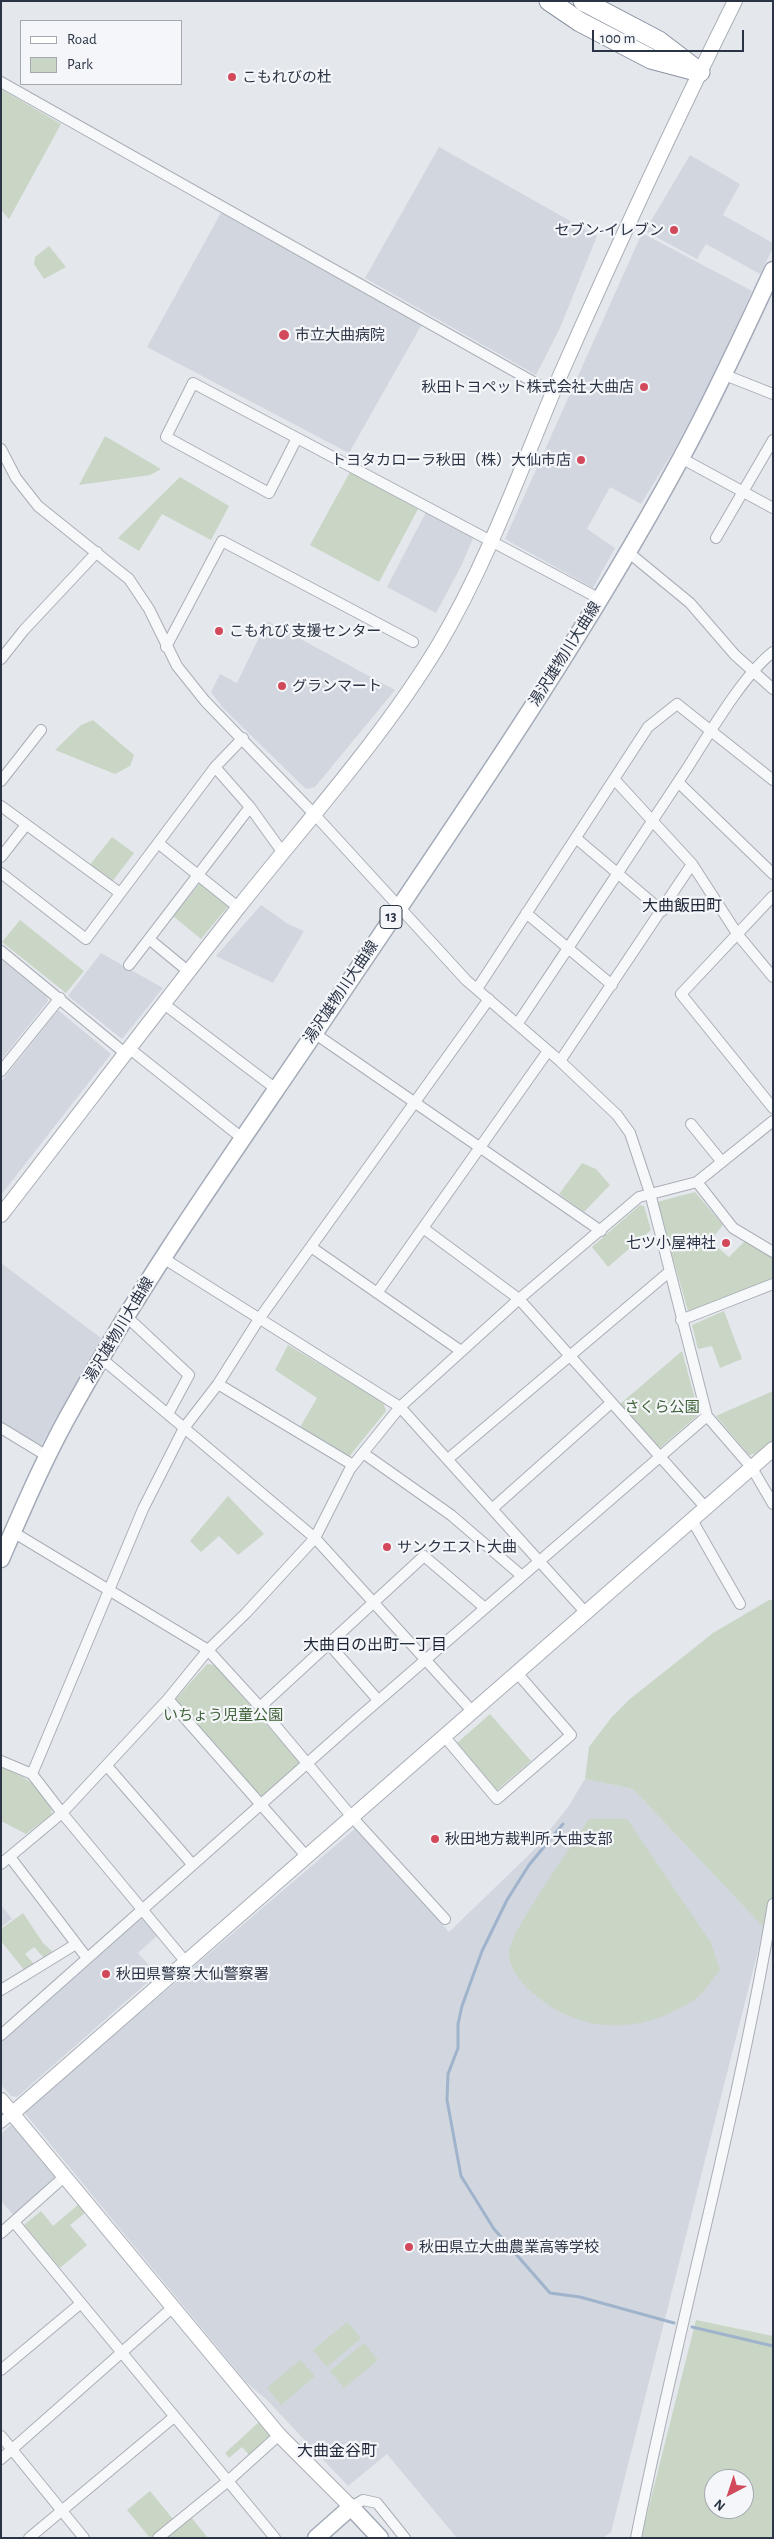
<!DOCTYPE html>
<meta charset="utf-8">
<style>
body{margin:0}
#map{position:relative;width:774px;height:2539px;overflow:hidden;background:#e4e7ec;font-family:"Alegreya Sans",sans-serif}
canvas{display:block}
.frame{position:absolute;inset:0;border:2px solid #2b3445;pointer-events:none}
.legend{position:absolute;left:20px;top:20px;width:162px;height:65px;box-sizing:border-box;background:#f4f6f9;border:1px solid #a4a8b1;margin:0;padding:6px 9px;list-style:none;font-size:15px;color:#2b3445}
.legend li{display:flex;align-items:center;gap:10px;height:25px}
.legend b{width:25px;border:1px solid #a4a8b1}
.north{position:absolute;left:704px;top:2469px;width:50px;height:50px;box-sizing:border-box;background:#f4f6f9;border:1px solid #a4a8b1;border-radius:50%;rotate:220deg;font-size:14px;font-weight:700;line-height:20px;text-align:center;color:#2b3445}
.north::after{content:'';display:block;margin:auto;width:18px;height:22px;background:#d1495b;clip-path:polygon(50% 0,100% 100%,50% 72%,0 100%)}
.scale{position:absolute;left:592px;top:30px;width:152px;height:22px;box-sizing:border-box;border:2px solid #2b3445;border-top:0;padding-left:6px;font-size:15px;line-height:18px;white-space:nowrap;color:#2b3445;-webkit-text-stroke:4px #f4f6f9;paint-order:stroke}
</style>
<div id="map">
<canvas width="774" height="2539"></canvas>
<div class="frame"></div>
<ul class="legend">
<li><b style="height:6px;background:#fff"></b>Road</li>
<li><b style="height:14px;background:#c9d6c5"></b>Park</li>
</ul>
<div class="north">N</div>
<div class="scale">100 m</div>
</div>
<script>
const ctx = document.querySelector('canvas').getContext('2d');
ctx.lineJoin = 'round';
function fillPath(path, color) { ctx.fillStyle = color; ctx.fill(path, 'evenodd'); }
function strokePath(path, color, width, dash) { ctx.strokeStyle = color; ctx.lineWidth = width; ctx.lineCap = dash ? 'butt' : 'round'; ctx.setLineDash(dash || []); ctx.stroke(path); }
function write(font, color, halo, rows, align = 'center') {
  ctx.font = font + ' "Alegreya Sans","Noto Sans JP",sans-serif'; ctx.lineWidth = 4.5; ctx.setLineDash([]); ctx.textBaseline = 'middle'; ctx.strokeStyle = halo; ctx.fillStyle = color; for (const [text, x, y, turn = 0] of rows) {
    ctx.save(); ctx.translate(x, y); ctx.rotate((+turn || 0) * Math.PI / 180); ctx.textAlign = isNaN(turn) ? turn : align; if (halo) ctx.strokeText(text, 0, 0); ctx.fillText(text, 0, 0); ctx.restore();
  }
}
const built = new Path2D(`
 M439,147L597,236L560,328L536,375L365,278Z
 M690,155L740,184L723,215L773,243V248L760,274L706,244L697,259L645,231Z
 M222,211L422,324L349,453L147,347Z
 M642,233L752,291L716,372L676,447L641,504L610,487L587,529L615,548L593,588L505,539Z
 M426,512L474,536L462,564L436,613L387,587Z
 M267,621L395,690L315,787L306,789L223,708L211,692L220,674L237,683Z
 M261,905L288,924L304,931L273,983L216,956Z
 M101,953L163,988L122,1039L68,996Z
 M1,957L46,992L48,1001L1,1060Z
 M58,1010L111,1054L1,1195V1082Z
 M1,1263L101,1338L40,1447L1,1424Z
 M585,1779L633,1789L764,1927L611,2532L603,2538H457L387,2454L348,2486L267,2400L246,2382L24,2112L356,1828L449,1932L534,1850L568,1807Z
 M1,1905L12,1919L1,1927Z
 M138,1916L143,1917L159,1934L138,1953L157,1974L17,2097L11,2096L1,2085V2040Z
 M12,2124L57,2179L14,2216L1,2201V2134Z`);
const green = new Path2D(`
 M1,89L61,124L9,219L1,210Z
 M49,246L66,267L44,279L34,264L35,257Z
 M105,436L161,469L150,475L79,485Z
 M350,472L418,509L379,582L310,545Z
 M180,477L229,506L211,540L162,514L139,551L118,538Z
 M93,720L134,755L130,766L115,774L55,750L81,725Z
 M112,837L134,853L111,883L89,866Z
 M202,881L230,904L201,939L173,916Z
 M20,920L84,971L66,993L2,942Z
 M582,1163L596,1169L610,1185L584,1212L559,1194Z
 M695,1192L723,1225L710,1241L729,1257L745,1241L764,1251L773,1259V1281L688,1311L657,1202Z
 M640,1205L644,1206L651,1230L608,1267L592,1247Z
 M724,1311L742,1359L720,1368L712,1346L698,1349L692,1325Z
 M288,1345L383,1402L386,1411L348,1458L299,1429L317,1398L275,1370Z
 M682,1351L699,1414L659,1449L620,1404Z
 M773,1391V1441L759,1453L749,1455L716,1416Z
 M228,1496L264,1534L238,1555L219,1536L201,1552L190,1541Z
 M769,1600H773V1931L768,1932L633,1789L585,1779L589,1747L611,1718L630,1699L713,1633Z
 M207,1664L215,1665L300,1763L260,1799L174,1701Z
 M490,1714L531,1761L497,1790L457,1743Z
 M1,1766C22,1775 49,1790 52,1814L26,1834L1,1821Z
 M589,1819H627L711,1943L720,1970C712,1980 705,1991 695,1999C689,2004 679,2008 672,2012C625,2035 573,2028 534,1994C523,1985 508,1968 509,1952C510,1932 575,1842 589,1819Z
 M23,1913L43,1943L54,1953L45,1959L34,1947L25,1954L34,1964L25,1971L1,1941V1929Z
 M78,2205L85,2213L70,2225L87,2245L60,2268L24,2225L41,2211L53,2226Z
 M696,2320L773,2336V2538H641ZM714,2479H744V2509H714Z
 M347,2322L361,2338L327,2367L313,2350Z
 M364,2343L378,2360L344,2388L330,2371Z
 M300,2360L315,2376L281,2405L267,2388Z
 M259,2422L271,2435L249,2455L242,2447L229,2458L225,2453Z
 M150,2491L173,2519L150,2538L127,2510Z
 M191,2517L208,2538H164Z`);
const stream = new Path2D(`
 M563,1824L529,1865L507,1900L482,1951L462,2006L458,2024V2048L448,2074L447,2100L461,2176L494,2229L550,2293L580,2297L674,2323
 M692,2327L773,2346`);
const street = new Path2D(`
 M1,82L553,393
 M725,375L773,394
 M297,438L193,383L166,437L269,493L297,438L600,599
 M1,449L16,478L38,506L129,579L149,609L177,666L205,701L315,815L466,980L560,1061L617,1115L630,1133L650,1193L707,1416L752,1468L773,1504
 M681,458L773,508
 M716,538L773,440
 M628,552L690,603L735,655L773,689
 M166,647L222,541L413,642
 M1,659L24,630L97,552
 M215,767L250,807L283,853
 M614,779L692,864L738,935L773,977
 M1,781L41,730
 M678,782L773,874
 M1,806L120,893
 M577,839L662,911
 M158,843L239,908
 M1,857L26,825
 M1,873L86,939L215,767L243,738
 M773,896L681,994L773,1108
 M526,913L612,985
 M149,939L189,972
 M1,951L126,1054
 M129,965L250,807
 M477,989L648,727L677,704L773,780
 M164,1004L276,1089
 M518,1023C575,938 631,853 688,767C709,734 743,675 773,652
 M314,1033L601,1231
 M130,1049L242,1138
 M560,1061L692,864
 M1,1071L60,998
 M691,1124L722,1162
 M697,1182L733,1228L773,1252
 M423,1228L519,1299L706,1508
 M311,1247L461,1351
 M163,1258L400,1407L587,1614
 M377,1293L548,1051
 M126,1316L189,1375L168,1414
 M681,1320L773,1284
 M101,1358L315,1538L472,1711
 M218,1384L353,1465
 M1,1428L47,1456
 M363,1453L451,1515L522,1576
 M448,1459L669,1272
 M493,1508L611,1403
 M692,1520L740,1604
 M13,1532L208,1650L260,1707L352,1817L445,1919
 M328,1643L378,1700
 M168,1699L307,1857
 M260,1707L424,1556L485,1608
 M444,1736L497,1799L571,1735L518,1674
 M1,1761L32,1774L62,1813L185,1961
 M107,1766L192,1864
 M32,1774L143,1509L184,1428L218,1384L259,1319L489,999
 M10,1857L87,1958
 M1,1864L62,1813L168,1699L208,1650L246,1613L315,1538L350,1469L400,1407L519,1299L639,1197L697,1182L773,1121
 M1,1990L76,1944
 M1,2035L356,1720L707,1416
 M1,2123L13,2113
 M14,2222L275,2538
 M1,2233L64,2177
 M1,2370L80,2304
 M1,2436L84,2538
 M1,2459L172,2308
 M351,2507L363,2500L377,2503L405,2538
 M29,2538L174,2417
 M158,2538L228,2481L279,2435
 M636,2538C678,2326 737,2118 773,1904`);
const secondary = new Path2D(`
 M1,1215C80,1113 158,1010 238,908C306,822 381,740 438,646C488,562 521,468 559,378C615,251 673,126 735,1
 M1,2100L279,2435L351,2507
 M13,2113L773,1449`);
const primary = new Path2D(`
 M1,1559C24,1506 47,1452 76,1402C147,1274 232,1155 314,1034C440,846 572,659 680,460C714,398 743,334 773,270
 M316,2538L351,2507L380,2538`);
const highway = new Path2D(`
 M549,1L580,22L651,59L700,72
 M583,1L659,41L693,67`);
const markers = [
 [232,77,5,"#d1495b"],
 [674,230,5,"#d1495b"],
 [284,335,6,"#d1495b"],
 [644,387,5,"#d1495b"],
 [581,460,5,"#d1495b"],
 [219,631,5,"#d1495b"],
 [282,686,5,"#d1495b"],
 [726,1243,5,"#d1495b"],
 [387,1547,5,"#d1495b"],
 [435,1839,5,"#d1495b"],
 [106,1974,5,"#d1495b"],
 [409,2247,5,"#d1495b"]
];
const shields = [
 [391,917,22]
];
const shieldNames = [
 ["13",391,917]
];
const poiNames = [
 ["こもれびの杜",242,77],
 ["セブン-イレブン",664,230,"right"],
 ["市立大曲病院",295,335],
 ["秋田トヨペット株式会社 大曲店",634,387,"right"],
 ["トヨタカローラ秋田（株）大仙市店",571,460,"right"],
 ["こもれび 支援センター",229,631],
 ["グランマート",292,686],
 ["七ツ小屋神社",716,1243,"right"],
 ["サンクエスト大曲",397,1547],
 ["秋田地方裁判所 大曲支部",445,1839],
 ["秋田県警察 大仙警察署",116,1974],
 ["秋田県立大曲農業高等学校",419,2247]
];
const streetNames = [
 ["湯沢雄物川大曲線",565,654,-58],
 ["湯沢雄物川大曲線",341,992,-56],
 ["湯沢雄物川大曲線",119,1330,-59]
];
const parkNames = [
 ["さくら公園",662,1407],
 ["いちょう児童公園",223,1715]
];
const neighbourhoodNames = [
 ["大曲飯田町",682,906],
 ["大曲日の出町一丁目",375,1645],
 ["大曲金谷町",337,2451]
];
fillPath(built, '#d2d6de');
fillPath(green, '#c9d6c5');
strokePath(stream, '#9fb4cc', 3);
strokePath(street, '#a9aeb7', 12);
strokePath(secondary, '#a9aeb7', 16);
strokePath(primary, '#a3abb8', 19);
strokePath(highway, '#8b94a3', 21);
strokePath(street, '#f7f8fa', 10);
strokePath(secondary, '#fff', 14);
strokePath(primary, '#fff', 16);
strokePath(highway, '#fff', 19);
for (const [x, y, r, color] of markers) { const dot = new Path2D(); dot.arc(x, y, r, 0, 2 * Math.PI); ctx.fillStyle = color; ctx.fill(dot); strokePath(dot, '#f4f6f9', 2); }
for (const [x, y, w] of shields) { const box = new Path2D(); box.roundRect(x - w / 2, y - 11.5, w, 23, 4); ctx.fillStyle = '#f4f6f9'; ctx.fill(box); strokePath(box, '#2b3445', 1); }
write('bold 14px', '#2b3445', null, shieldNames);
write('15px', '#2b3445', '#f4f6f9', poiNames, 'left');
write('15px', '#2b3445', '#f4f6f9', streetNames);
write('15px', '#3f6138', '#f4f6f9', parkNames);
write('16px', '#1d2536', '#f4f6f9', neighbourhoodNames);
</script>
